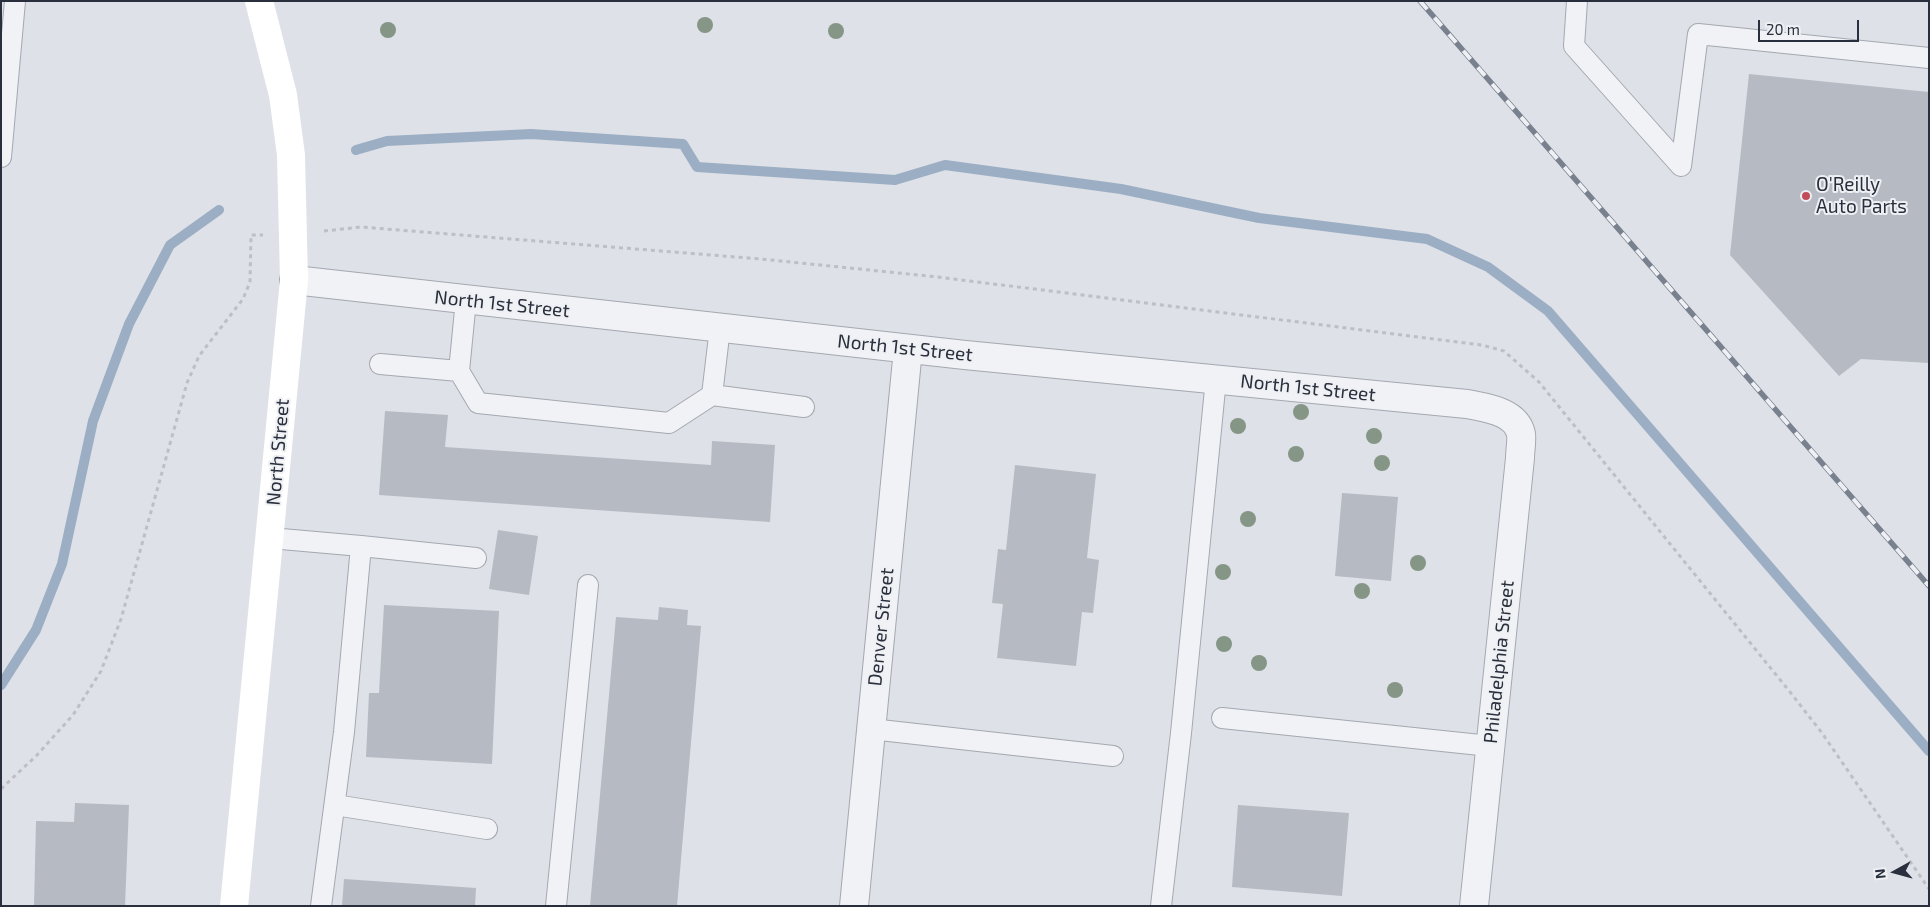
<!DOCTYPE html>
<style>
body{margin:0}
#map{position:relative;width:1930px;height:907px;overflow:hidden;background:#dee1e7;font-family:"Exo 2",sans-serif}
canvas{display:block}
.frame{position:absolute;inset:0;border:2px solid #292f3c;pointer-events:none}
.north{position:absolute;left:1870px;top:847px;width:50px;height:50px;-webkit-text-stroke:4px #eef0f4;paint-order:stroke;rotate:263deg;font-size:14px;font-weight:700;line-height:20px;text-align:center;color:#292f3c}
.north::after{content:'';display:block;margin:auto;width:18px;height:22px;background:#292f3c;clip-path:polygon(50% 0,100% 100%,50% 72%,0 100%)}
.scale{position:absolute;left:1758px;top:20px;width:101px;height:22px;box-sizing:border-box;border:2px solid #292f3c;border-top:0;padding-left:6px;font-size:15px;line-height:18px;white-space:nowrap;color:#292f3c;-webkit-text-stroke:4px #eef0f4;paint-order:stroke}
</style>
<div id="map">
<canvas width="1930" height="907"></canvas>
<div class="frame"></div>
<div class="north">N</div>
<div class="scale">20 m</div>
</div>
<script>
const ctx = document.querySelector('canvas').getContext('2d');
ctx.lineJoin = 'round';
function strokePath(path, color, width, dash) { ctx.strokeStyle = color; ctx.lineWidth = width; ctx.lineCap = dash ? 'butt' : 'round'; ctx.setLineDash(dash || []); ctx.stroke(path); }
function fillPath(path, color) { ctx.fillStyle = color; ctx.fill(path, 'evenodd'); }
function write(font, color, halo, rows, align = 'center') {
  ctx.font = font + ' "Exo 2",sans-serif'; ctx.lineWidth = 4; ctx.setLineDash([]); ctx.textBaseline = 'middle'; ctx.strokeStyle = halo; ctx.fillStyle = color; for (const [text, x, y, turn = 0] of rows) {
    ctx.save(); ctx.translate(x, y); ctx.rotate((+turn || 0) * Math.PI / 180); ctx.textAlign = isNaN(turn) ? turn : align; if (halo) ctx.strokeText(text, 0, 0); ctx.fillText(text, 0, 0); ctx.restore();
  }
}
const stream = new Path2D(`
 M356,150L387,141L531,134L683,144L697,167L895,180L945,165L1121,189L1259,218L1427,239L1488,267L1548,311L1929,751
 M1,685L36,630L62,564L93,421L129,324L170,245L219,210`);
const building = new Path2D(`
 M1749,74L1929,92V363L1861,359L1839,376L1730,255Z
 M385,411L448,415L445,447L711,465L712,441L775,445L770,522L379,495Z
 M1015,465L1096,474L1087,558L1099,560L1093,613L1082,612L1076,666L997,658L1003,604L992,603L998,549L1006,550Z
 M1342,493L1398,497L1391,581L1335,576Z
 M498,530L538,536L529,595L489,589Z
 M384,605L499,611L492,764L366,757L369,693H379Z
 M659,607L688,610L687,625L701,626L677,906H590L616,617L658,620Z
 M75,803L129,805L125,906H34L36,821L74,822Z
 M1238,805L1349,813L1342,896L1232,887Z
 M344,879L476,888L475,906H342Z`);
const path = new Path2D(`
 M324,231L361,227L761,259L938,277L1482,345L1504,351L1539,382L1790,692L1822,733L1929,889
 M1,789L37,755L73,715L101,671L121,619L187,383L199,356L243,299L250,282L251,235H263`);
const lane = new Path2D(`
 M1577,1L1574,46L1681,166L1698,34L1929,58
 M1,157L15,1
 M466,300L459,371L478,403L669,423L712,395L720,328
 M380,364L459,371
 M712,395L804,407
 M270,538L361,546L344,732L321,906
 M361,546L476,558
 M1222,718L1490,746
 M871,729L1113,756
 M335,805L487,829
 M556,906L588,585
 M1161,906L1181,733L1216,379`);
const street = new Path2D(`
 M294,280L965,355L1467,404C1486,408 1516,411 1521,434C1522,441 1520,451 1520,458L1474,906
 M854,906L908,349`);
const secondary = new Path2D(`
 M234,906L294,280L291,155L283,95L259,1`);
const rail = new Path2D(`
 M1420,1L1929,586`);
const trees = [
 [705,25],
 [388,30],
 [836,31],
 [1301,412],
 [1238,426],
 [1374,436],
 [1296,454],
 [1382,463],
 [1248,519],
 [1418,563],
 [1223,572],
 [1362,591],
 [1224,644],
 [1259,663],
 [1395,690]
];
const markers = [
 [1806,196,5,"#c24d5a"]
];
const poiNames = [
 ["O'Reilly",1816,185],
 ["Auto Parts",1816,207]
];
const streetNames = [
 ["North 1st Street",502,304,6],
 ["North 1st Street",905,348,6],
 ["North 1st Street",1308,388,6],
 ["North Street",278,452,-85],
 ["Denver Street",881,627,-84],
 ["Philadelphia Street",1499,662,-84]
];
strokePath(stream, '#9caec4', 10);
fillPath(building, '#b6bac3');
strokePath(lane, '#a4a8b0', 22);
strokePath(street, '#a4a8b0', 30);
strokePath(path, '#bdbfc5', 3, [4, 4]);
strokePath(lane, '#f1f2f5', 20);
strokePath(street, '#f1f2f5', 28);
strokePath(secondary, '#fff', 28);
strokePath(rail, '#79818f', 5.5);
strokePath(rail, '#eef0f4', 4, [11]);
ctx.fillStyle = '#859586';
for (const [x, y] of trees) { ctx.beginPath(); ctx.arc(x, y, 8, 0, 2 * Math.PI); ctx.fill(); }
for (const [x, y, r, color] of markers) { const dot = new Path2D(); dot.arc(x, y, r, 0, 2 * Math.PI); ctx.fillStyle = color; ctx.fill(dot); strokePath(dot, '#eef0f4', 2); }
write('19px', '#292f3c', '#eef0f4', poiNames, 'left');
write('19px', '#292f3c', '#eef0f4', streetNames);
</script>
